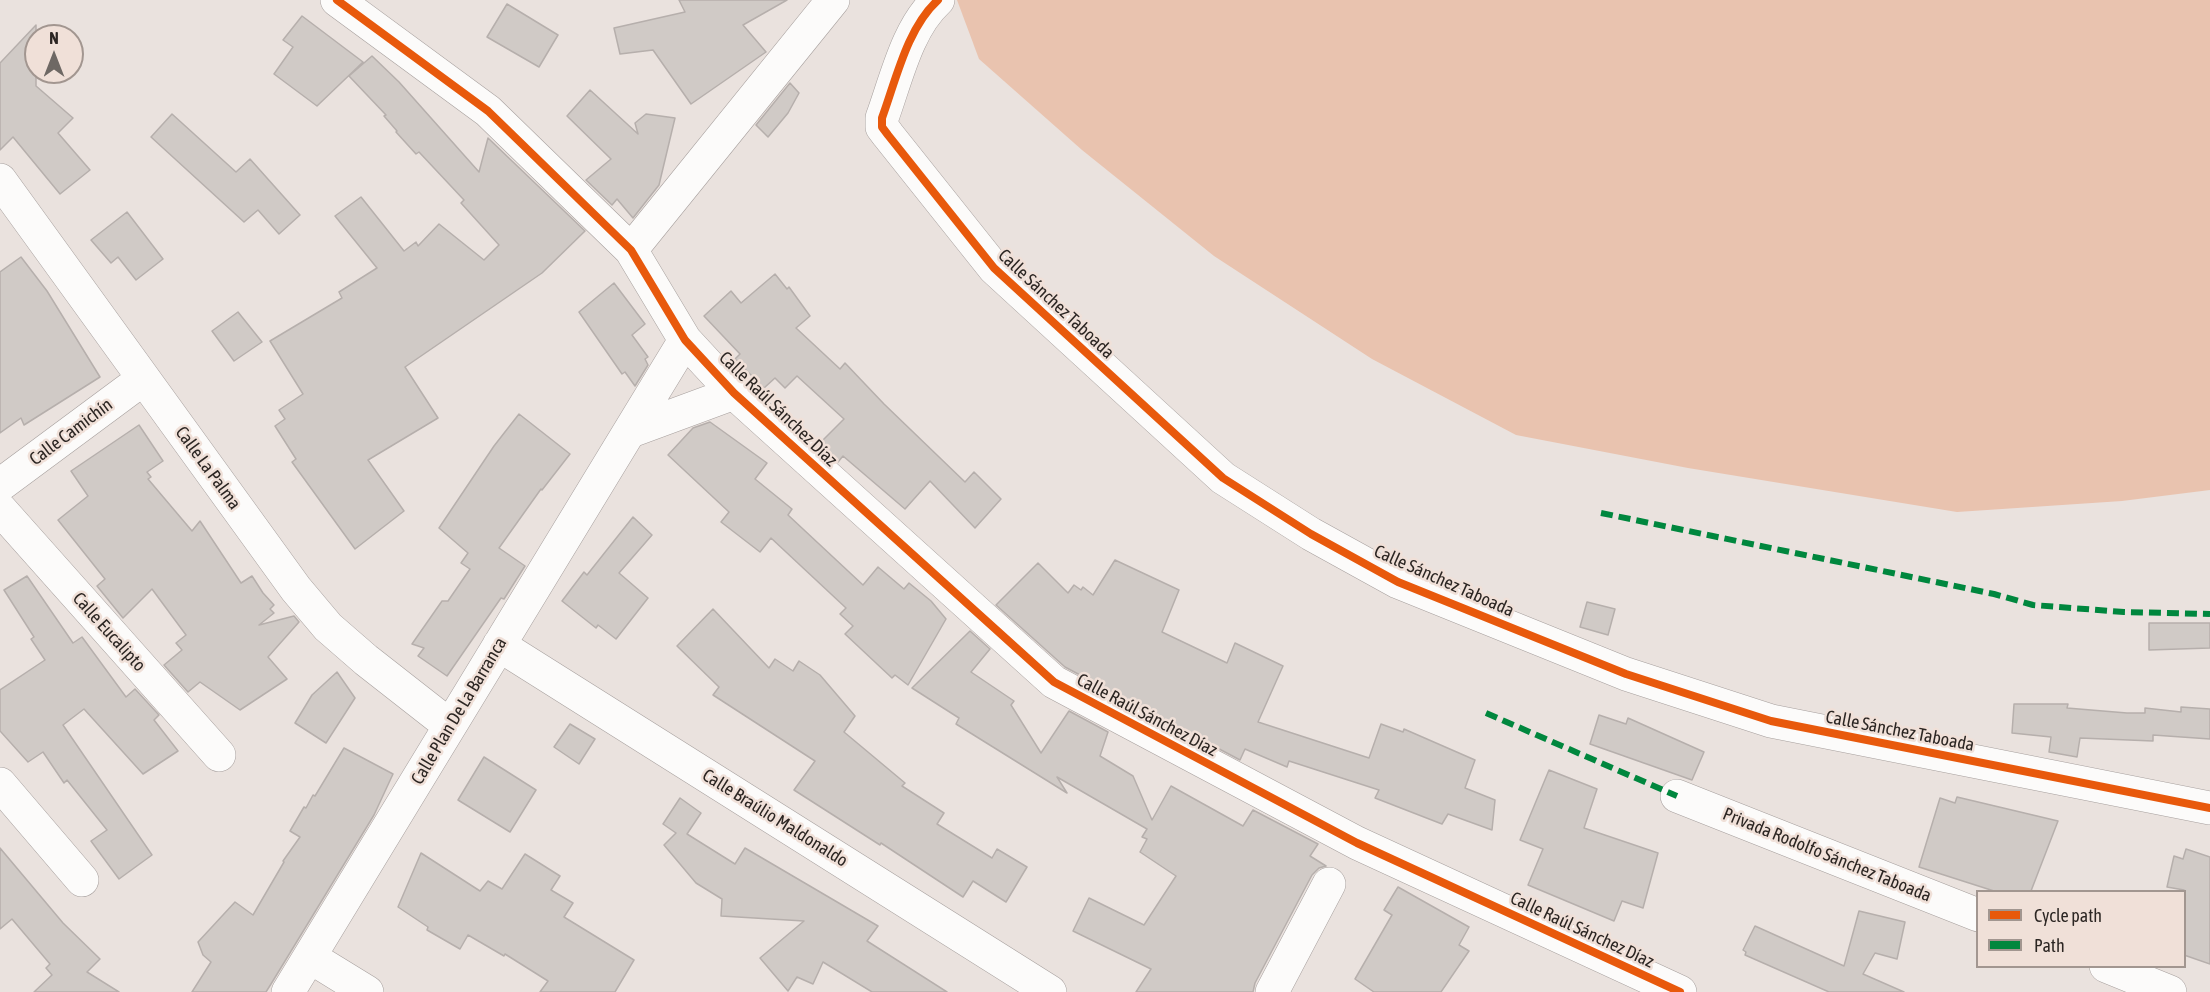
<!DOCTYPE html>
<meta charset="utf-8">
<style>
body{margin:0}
#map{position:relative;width:2210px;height:992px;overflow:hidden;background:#eae2de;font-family:"Asap Condensed",sans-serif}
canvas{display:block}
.legend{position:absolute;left:1976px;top:890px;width:210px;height:78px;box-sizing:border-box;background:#f0e0d8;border:2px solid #a29690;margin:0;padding:8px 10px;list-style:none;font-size:18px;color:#2c2623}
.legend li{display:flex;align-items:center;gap:12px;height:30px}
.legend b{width:30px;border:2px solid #a29690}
.north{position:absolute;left:24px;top:24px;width:60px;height:60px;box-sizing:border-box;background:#f0e0d8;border:2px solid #a29690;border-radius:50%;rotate:0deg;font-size:16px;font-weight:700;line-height:24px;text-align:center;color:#2c2623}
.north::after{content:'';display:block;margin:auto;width:21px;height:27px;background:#6e6864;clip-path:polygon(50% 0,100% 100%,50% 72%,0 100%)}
</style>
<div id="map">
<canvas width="2210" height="992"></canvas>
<ul class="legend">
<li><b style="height:8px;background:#e8590c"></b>Cycle path</li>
<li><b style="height:8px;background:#00873e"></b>Path</li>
</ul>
<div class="north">N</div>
</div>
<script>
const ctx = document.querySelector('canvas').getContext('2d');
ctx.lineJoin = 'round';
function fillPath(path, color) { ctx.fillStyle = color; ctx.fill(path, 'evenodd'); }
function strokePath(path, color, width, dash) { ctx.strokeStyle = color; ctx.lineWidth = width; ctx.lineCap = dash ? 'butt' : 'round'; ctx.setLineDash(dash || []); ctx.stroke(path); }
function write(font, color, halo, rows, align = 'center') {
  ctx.font = font + ' "Asap Condensed",sans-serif'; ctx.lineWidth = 5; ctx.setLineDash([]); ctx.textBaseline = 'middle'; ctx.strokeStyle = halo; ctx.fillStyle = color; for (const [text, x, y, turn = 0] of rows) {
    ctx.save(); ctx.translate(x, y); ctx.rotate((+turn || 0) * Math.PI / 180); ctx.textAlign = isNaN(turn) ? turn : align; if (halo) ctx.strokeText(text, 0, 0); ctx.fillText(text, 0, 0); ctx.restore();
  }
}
const green = new Path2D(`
 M957,0H2210V490L2122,501L1957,512L1688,468L1516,435L1372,359L1214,256L1082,150L979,59Z`);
const building = new Path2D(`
 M679,0H787L743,25L766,52L691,104L653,50L620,54L614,28L685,12Z
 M507,4L558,35L539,67L487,37Z
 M302,16L363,62L317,106L274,74L293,47L283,40Z
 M36,25V86L73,118L58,133L90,170L60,194L13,137L0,150V63Z
 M372,56L399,82L479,172L488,138L585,231L542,273L405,367L438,418L368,460L404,511L355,549L292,462L296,459L275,426L285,419L279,410L303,394L270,341L342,298L339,292L377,268L335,216L361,197L404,251L416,242L418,246L439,224L484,260L499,245L461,203L464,200L419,152L416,154L396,132L397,131L384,116L386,115L349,76Z
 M790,83L799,93L788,113L768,137L756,125Z
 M590,90L638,134L635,123L646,114L675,118L659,185L633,218L617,199L612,205L586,180L611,159L567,116Z
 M172,114L236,172L250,159L300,215L279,234L258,210L244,222L151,137Z
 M127,212L163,259L136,280L118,257L111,263L91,240Z
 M21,257L47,291L100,377L24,425L21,418L0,433V272Z
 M775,274L787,289L789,287L810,316L796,328L840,369L845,363L884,404L965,482L974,472L1001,499L975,528L930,481L905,509L843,456L838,462L819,444L844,419L797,376L785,388L775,378L764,388L735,359L740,354L704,316L731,291L741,303Z
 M614,283L645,324L632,335L648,357L645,359L648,365L635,386L625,372L622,374L579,312Z
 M238,312L262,342L234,361L212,331Z
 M519,414L570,454L542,490L541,489L499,548L525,566L504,599L501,598L447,676L418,656L424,648L412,644L442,601H448L470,569L461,563L468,553L439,528L494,446Z
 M710,422L767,463L755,479L792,509L788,515L863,585L878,567L904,589L909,583L931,601L946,619L908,685L895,675L892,678L845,634L853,626L840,614L846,608L771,538L760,552L721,522L729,512L668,455L693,428Z
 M139,425L163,461L147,472L151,477L148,479L192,531L200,521L241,583L252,576L263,593L274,605L270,609L274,613L259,625L294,616L299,622L268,657L287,679L240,710L200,682L188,692L164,665L182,650L176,643L186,635L152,589L123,618L97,586L105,579L58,520L88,496L71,471Z
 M633,517L652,535L619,573L648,598L616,639L598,625L596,628L562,601L584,572L587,575Z
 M1115,560L1179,590L1162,632L1227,663L1235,643L1283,666L1258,722L1369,758L1381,724L1403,732L1404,729L1475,760L1465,788L1495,800L1492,830L1448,814L1442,824L1375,798L1379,790L1289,761L1287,767L1245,749L1240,760L1065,667L996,605L1038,563L1068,593L1074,585L1081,590L1083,587L1093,595Z
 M27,576L73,643L82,637L126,697L135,689L159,715L154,720L178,751L143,774L84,709L63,725L152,855L119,879L91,841L107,830L67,780L64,783L43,752L28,762L0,731V690L45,660L31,639L34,637L4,590Z
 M1587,602L1615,609L1608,635L1580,627Z
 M713,609L769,668L775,659L793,671L799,661L820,675L855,716L844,732L905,783L902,786L944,813L937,824L992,858L997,849L1027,867L1006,902L973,881L963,897L881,843L880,845L794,790L815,761L713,695L719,687L677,646Z
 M2149,623H2210V648L2149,650Z
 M970,631L990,649L971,672L1014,701L1011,705L1041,753L1069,711L1108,732L1100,756L1133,776L1152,820L1171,786L1243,826L1253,810L1318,844L1310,856L1326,866L1319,868L1312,875L1255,983L1253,992H1136L1151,969L1073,931L1089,898L1144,925L1176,876L1140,852L1147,839L1142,837L1147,829L1057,777L1067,793L956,724L959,718L912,688Z
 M337,672L355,698L326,743L295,723L312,695Z
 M2014,704H2068L2067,708L2127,713H2145V708L2181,712V707L2210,709V739L2153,735V741L2080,738L2077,757L2049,752L2051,737L2012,733Z
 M1599,715L1626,724L1628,718L1704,752L1692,780L1590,744Z
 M570,724L595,739L579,764L554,747Z
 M344,748L393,774L374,815L271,984L266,992H192L211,962L203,955L198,942L235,902L253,915L284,862L283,861L300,837L290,831L304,807L306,808L313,795L315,796Z
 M484,757L536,790L510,832L458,800Z
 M1549,770L1597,789L1584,828L1658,853L1643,908L1622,901L1614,921L1528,885L1543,849L1520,840Z
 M1957,797L2058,821L2031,891H1994L1919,867L1940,798L1955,803Z
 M680,798L701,813L687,834L735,864L745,848L878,926L867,941L947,992H872L823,962L813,984L797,977L788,991L760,958L804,921L721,916L722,899L696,883L664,845L676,833L663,824Z
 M0,848L63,923L100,959L87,972L119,992H34L52,975L46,968L50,964L12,919L0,929Z
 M2186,849L2210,857V964L2184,955V890L2167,887L2174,856L2183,859Z
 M421,853L480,891L488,881L502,889L525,854L560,876L551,890L573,903L564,917L634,960L615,992H540L548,981L505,954L504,956L468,935L460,949L427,930L428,927L398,907Z
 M1398,887L1469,927L1459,945L1469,951L1441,992H1374L1355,979L1392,915L1384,910Z
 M1859,911L1905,922L1897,959L1875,953L1863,974L1904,992H1829L1745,955L1746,952L1743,950L1755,926L1844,966Z`);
const minor = new Path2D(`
 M337,0L488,111L631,250L685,340L734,393L1054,682L1357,843L1680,992
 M938,0C907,28 896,80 882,118V127L888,135L994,268L1223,478L1311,534L1398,582L1626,674L1771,721L2210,808
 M0,180L296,589L328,627L366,660L449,725
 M631,250L833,0
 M631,431L734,393
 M0,485L143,379
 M0,509L219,755
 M499,645L1050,992
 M0,784L82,880
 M1677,796L1978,915
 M310,957L367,992
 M2106,966L2170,992
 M288,992L685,340
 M1272,992L1329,884`);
const quiet = new Path2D(`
 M1601,513L1994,594L2033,605L2124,612L2210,614
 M1486,713L1677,796`);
const cycleway = new Path2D(`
 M337,0L488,111L631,250L685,340L734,393L1054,682L1357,843L1680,992
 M938,0C907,28 896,80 882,118V127L888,135L994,268L1223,478L1311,534L1398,582L1626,674L1771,721L2210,808`);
const streetNames = [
 ["Calle Sánchez Taboada",1056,304,43],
 ["Calle Raúl Sánchez Díaz",778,409,44],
 ["Calle Camichín",71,432,-37],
 ["Calle La Palma",208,468,54],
 ["Calle Sánchez Taboada",1444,581,24],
 ["Calle Eucalipto",109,632,48],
 ["Calle Plan De La Barranca",459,711,-59],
 ["Calle Raúl Sánchez Díaz",1147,715,28],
 ["Calle Sánchez Taboada",1900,731,11],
 ["Calle Braúlio Maldonaldo",775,818,32],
 ["Privada Rodolfo Sánchez Taboada",1827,855,22],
 ["Calle Raúl Sánchez Díaz",1582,930,25]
];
fillPath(green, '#e9c3af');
fillPath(building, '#d0cac6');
strokePath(building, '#b6afac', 1.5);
strokePath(minor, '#a69f9d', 34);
strokePath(minor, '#fcfbfa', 33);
strokePath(quiet, '#00873e', 6, [12, 6]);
strokePath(cycleway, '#e8590c', 8);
write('18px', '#2c2623', '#f0e0d8', streetNames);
</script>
